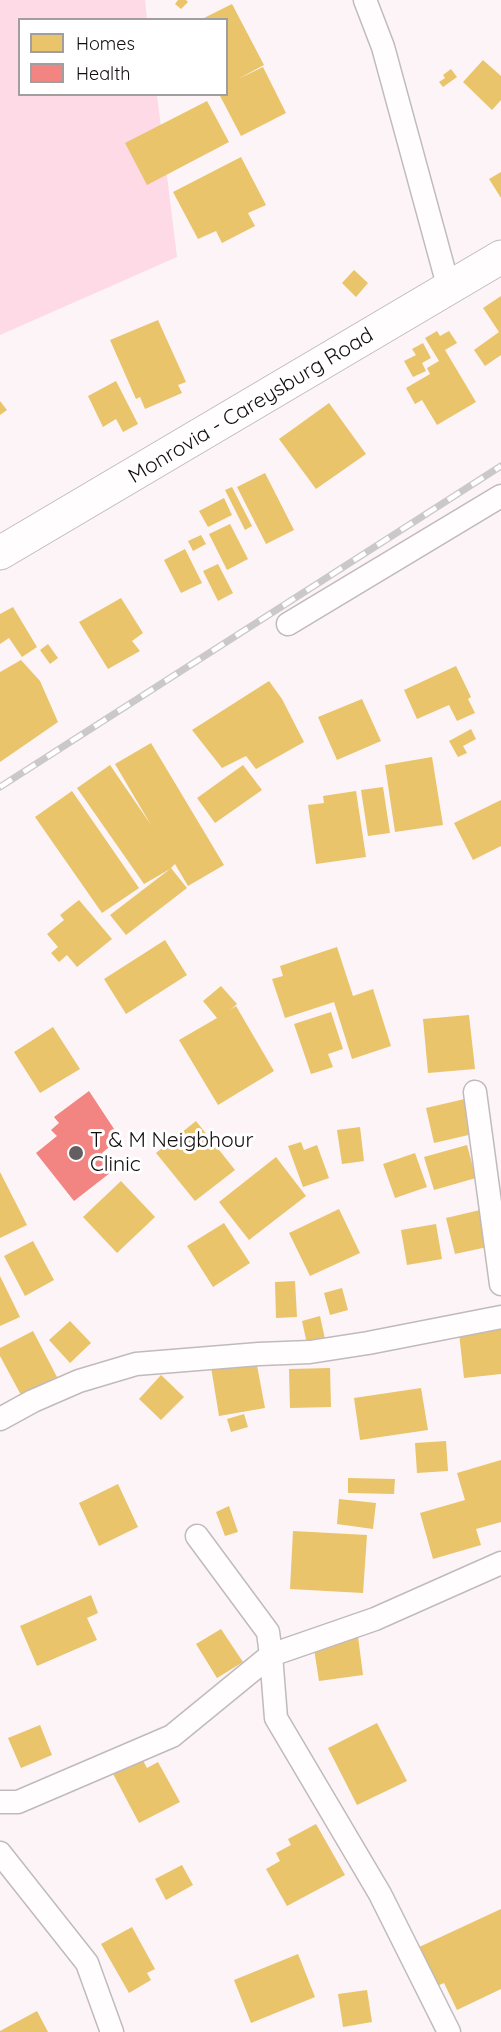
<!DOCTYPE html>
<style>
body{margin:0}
#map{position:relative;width:501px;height:2032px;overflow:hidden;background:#fcf4f6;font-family:Quicksand,sans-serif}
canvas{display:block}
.legend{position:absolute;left:18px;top:18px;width:210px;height:78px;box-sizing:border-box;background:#fff;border:2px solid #a09e9f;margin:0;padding:8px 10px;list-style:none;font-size:18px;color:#120d0f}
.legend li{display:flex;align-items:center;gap:12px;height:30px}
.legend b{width:30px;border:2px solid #a09e9f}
</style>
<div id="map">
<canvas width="501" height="2032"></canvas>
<ul class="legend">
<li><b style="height:16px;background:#e9c46a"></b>Homes</li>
<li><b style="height:16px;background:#f28482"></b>Health</li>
</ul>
</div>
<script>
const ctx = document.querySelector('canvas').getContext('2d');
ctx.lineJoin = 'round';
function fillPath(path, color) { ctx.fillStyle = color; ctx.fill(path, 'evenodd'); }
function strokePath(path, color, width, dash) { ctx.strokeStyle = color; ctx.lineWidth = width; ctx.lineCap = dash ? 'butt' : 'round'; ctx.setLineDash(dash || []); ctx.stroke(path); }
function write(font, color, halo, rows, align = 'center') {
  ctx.font = font + ' Quicksand,sans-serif'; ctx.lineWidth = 6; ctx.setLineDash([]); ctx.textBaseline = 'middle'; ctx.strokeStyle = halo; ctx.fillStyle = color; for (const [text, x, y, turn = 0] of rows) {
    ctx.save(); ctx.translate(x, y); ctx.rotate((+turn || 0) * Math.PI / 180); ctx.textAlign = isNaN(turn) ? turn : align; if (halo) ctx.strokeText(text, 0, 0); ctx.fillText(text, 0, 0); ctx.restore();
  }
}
const green = new Path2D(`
 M0,0H145L147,19L20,20V94L157,95L177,257L0,335Z`);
const homes = new Path2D(`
 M178,0H186L188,2L181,9L175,4Z
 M232,4L264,65L238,79L263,67L286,113L241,136L219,94H226V20H200Z
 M483,60L501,76V100L492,110L463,82Z
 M451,69L457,77L443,87L439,82L445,78L443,75Z
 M207,101L229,142L147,185L125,143Z
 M241,157L266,205L248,213L255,226L222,243L216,231L198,239L173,192Z
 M501,172V198L489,179Z
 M354,270L368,283L356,297L342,283Z
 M501,296V355L485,366L474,350L499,332L483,308Z
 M158,320L186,382L178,385L182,393L145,409L140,397L136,399L110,340Z
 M437,331L440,336L449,331L457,343L445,350L476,402L437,425L422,400L415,404L406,388L430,374L427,368L439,361L425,338Z
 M423,343L431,358L422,363L426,371L413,377L404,361L416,355L412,349Z
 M116,381L138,424L123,432L116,419L103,427L88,396Z
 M0,401L7,410L0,415Z
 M329,403L366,454L316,489L279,439Z
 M265,473L294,530L266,544L237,487Z
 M232,487L252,526L245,530L225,490Z
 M224,498L232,515L208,527L199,511Z
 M230,524L248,559L227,570L209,534Z
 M201,535L206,544L193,551L188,541Z
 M185,549L202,583L181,593L164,560Z
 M218,564L233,593L218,601L203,571Z
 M121,598L143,633L132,641L140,651L108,669L79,622Z
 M13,607L37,647L22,657L9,638L0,644V614Z
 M48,644L58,658L50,664L40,650Z
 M21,660L40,681L58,722L0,762V672Z
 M456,666L471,697L468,699L475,713L457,721L449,705L417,719L404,690Z
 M269,681L282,699L304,742L256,769L246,756L222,768L192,730Z
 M362,699L381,741L337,760L318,717Z
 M471,729L476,739L463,746L467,753L458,757L449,741Z
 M151,743L224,865L188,886L175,864L171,868L187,888L126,935L110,915L170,869L144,884L77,788L110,765L151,825L115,764Z
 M432,757L443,825L395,832L385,765Z
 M243,765L262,790L215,823L197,798Z
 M383,787L390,833L368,836L361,790Z
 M72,791L139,888L102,913L35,817Z
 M356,791L366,857L316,864L308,805L324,803L323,796Z
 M501,800V846L473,860L454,823Z
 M79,900L112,939L77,967L67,955L59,962L51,953L58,947L47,934L64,920L60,915Z
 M165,940L187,975L126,1014L104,979Z
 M337,947L353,996L373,989L391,1046L352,1059L334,1002L285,1018L272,979L283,976L280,966Z
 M221,986L237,1004L230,1010L236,1006L274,1071L218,1105L179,1040L217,1018L203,1001Z
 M331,1012L343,1049L328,1054L333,1067L311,1074L294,1024Z
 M469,1015L475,1069L428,1073L423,1019Z
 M53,1027L80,1069L40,1093L14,1052Z
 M469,1098L477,1133L434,1143L426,1108Z
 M196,1121L235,1170L195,1201L156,1153Z
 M360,1127L364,1161L342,1164L337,1130Z
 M301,1142L304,1150L317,1145L329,1178L303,1187L288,1146Z
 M467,1145L476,1178L434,1190L424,1157Z
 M415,1153L427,1187L395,1198L383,1164Z
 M276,1157L306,1196L249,1240L219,1202Z
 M0,1172L27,1225L0,1238Z
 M121,1181L155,1217L117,1253L83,1217Z
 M497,1206L501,1244L455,1254L446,1218Z
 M339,1209L360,1253L310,1276L289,1233Z
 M224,1223L250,1263L213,1287L187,1246Z
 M436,1224L442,1259L407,1265L401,1230Z
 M33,1241L54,1280L25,1296L4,1256Z
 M0,1276L20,1317L0,1326Z
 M295,1281L297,1317L276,1318L275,1282Z
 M342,1288L348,1310L330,1315L324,1293Z
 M320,1316L325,1339L307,1344L302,1321Z
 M70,1321L91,1343L70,1363L49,1340Z
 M501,1328V1374L464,1378L459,1333Z
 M33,1331L57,1377L21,1395L0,1356V1348Z
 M256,1360L265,1408L219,1416L211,1367Z
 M330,1368L331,1407L290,1408L289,1369Z
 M161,1375L184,1397L161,1420L139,1399Z
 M421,1388L428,1430L360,1440L354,1398Z
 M244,1414L248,1427L231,1432L227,1419Z
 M446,1441L448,1471L417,1473L415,1443Z
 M501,1460V1522L476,1529L481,1545L433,1559L420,1513L465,1500L457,1473Z
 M348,1478L395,1479L394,1494L348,1493Z
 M118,1484L138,1527L99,1546L79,1503Z
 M339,1499L376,1503L373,1529L337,1524Z
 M229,1506L238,1532L225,1536L216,1512Z
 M293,1531L367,1535L363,1593L290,1589Z
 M91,1595L98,1613L87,1618L97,1640L37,1666L20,1626Z
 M221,1629L243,1662L217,1678L196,1644Z
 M357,1629L363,1675L319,1681L312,1636Z
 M377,1723L407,1781L357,1805L328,1748Z
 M40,1725L52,1755L21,1768L8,1738Z
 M140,1755L147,1768L158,1762L180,1802L139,1823L111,1770Z
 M316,1824L345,1875L287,1906L266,1869L280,1861L276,1853L291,1845L288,1839Z
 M182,1865L193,1885L166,1900L155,1879Z
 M501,1909V1989L457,2010L444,1983L435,1987L417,1948Z
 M132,1927L155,1969L147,1973L151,1980L129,1993L101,1944Z
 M298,1954L315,1997L251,2023L234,1980Z
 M367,1990L372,2022L343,2027L338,1994Z
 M37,2011L48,2032H0V2031Z`);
const health = new Path2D(`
 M89,1091L120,1138L102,1153L115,1169L74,1201L36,1153L57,1136L51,1130L59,1123L54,1117Z`);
const street = new Path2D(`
 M365,0L383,47L449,289
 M288,624L501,496
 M475,1092L501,1284
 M0,1419L33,1401L79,1381L136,1364L259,1354L310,1352L368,1343L501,1317
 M0,1802H18L172,1736L271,1655L268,1632L197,1536
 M0,1853L87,1963L112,2032
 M449,2032L380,1894L276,1718L271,1655L375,1619L501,1563`);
const secondary = new Path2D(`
 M0,553L501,257`);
const rail = new Path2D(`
 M0,787L501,466`);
const markers = [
 [76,1153,8,"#645e60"]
];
const streetNames = [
 ["Monrovia - Careysburg Road",251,406,-31]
];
const poiNames = [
 ["T & M Neigbhour",90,1141],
 ["Clinic",90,1165]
];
fillPath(green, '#fddae6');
fillPath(homes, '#e9c46a');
fillPath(health, '#f28482');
strokePath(street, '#c1babc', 25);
strokePath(secondary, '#c1babc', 35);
strokePath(street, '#fffdfe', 22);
strokePath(secondary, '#fffdfe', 33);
strokePath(rail, '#cbc8c9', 7);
strokePath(rail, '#fff', 4.5, [14]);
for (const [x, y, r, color] of markers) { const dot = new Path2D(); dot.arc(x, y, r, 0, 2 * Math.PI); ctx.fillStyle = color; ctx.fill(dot); strokePath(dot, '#fff', 2); }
write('21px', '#120d0f', '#fff', streetNames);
write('21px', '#120d0f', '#fff', poiNames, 'left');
</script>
